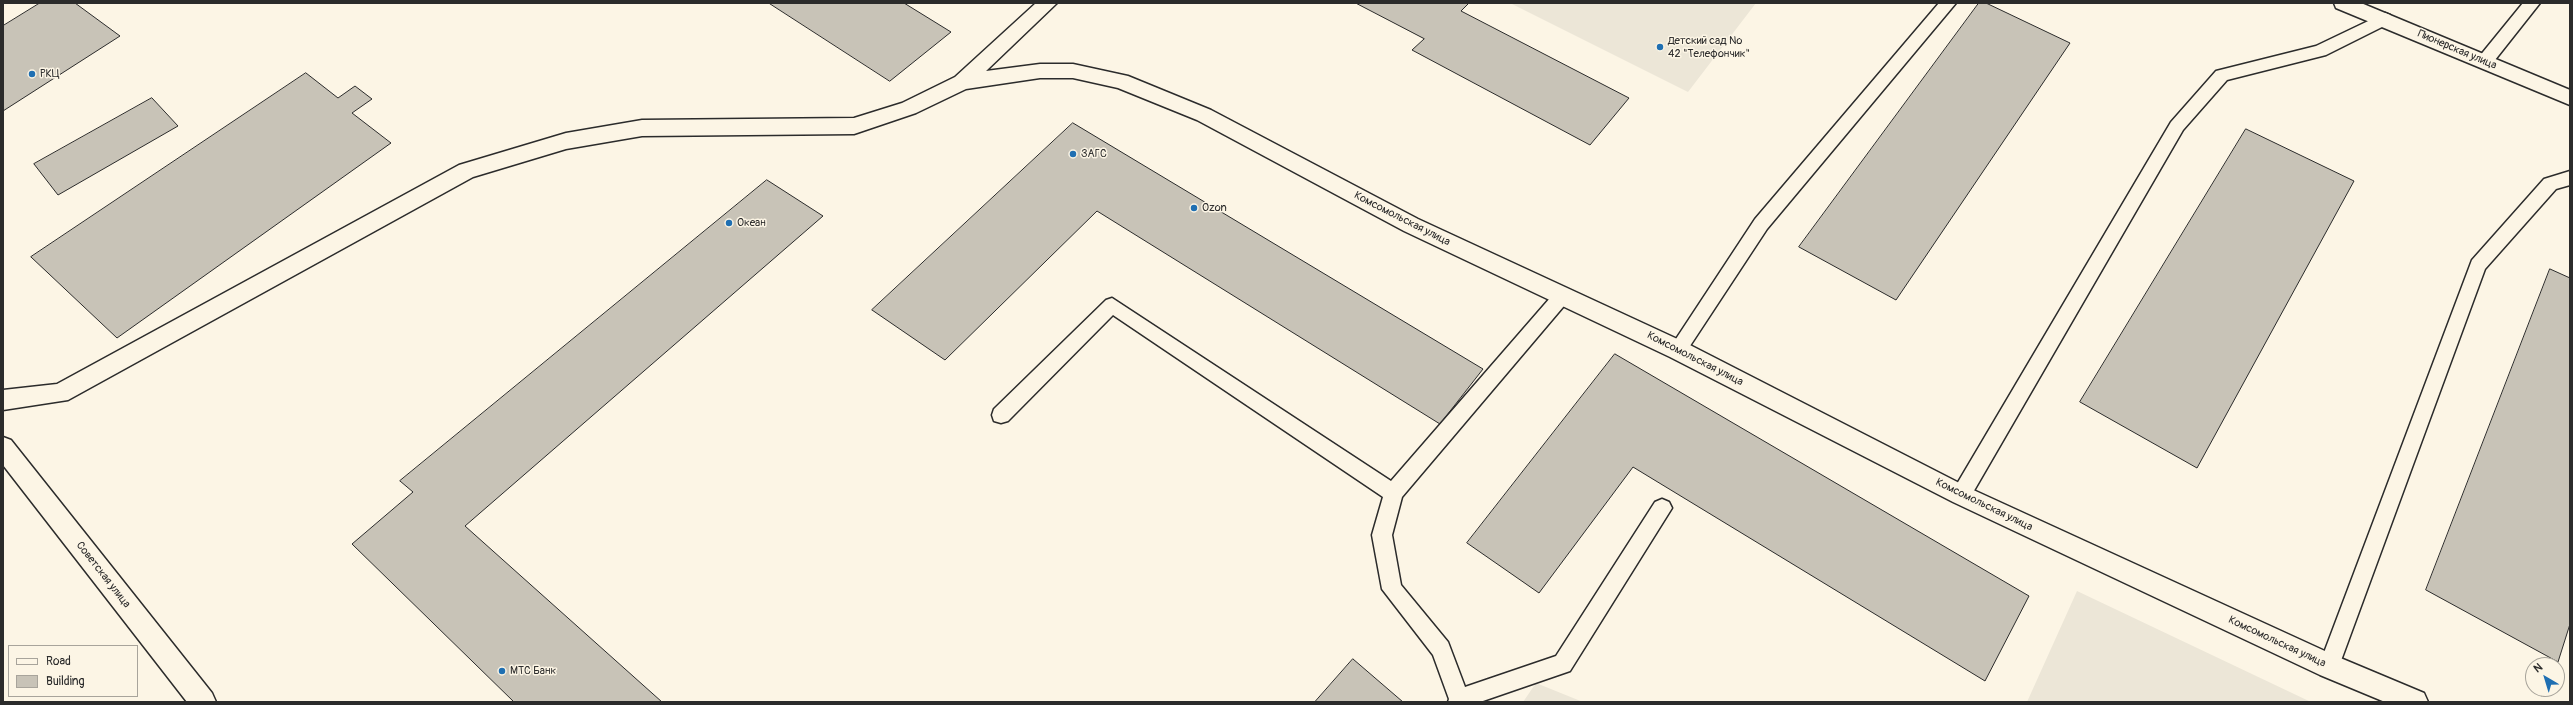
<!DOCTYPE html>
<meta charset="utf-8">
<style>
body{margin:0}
#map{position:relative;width:2573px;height:705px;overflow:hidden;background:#fcf5e5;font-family:Pangolin,sans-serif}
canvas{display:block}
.frame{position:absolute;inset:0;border:4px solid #2b2b2b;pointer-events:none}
.legend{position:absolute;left:8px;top:645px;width:130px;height:52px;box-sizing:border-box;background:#fcf5e5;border:1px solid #a8a49b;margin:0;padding:5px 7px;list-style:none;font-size:12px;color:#2b2b2b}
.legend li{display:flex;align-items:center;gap:8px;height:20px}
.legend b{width:20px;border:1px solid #a8a49b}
.north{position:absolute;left:2525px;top:657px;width:40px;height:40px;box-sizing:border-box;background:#fcf5e5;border:1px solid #a8a49b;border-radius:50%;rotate:322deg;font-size:11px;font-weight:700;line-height:16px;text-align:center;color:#2b2b2b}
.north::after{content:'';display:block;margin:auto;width:14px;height:18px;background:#1f6fb2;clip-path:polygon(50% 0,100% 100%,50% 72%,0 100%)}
</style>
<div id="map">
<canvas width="2573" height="705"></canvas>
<div class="frame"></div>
<ul class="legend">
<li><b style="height:5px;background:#fcf5e5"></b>Road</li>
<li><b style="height:11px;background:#c8c3b7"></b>Building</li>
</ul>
<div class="north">N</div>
</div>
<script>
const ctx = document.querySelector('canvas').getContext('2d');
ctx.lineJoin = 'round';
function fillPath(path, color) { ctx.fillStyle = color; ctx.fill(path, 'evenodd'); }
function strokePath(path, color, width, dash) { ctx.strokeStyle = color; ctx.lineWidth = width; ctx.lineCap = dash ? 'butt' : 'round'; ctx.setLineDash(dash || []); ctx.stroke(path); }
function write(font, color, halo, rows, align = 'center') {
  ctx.font = font + ' Pangolin,sans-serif'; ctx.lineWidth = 3; ctx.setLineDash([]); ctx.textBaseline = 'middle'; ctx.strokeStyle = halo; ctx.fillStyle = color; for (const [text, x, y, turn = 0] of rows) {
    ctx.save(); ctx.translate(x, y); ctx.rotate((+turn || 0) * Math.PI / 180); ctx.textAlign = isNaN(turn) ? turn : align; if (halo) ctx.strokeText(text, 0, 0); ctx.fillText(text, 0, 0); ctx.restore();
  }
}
const built = new Path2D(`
 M1510,3H1756L1688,92Z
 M2077,591L2311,702H2027Z
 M1536,683L1583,702H1523Z`);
const building = new Path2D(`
 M40,3H75L120,36L3,111V26Z
 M769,3H904L951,32L890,81Z
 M1356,3H1469L1461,11L1629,98L1590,145L1412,50L1424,39Z
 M1979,3H1986L2070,43L1896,300L1799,247Z
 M306,73L338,98L355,86L372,99L352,113L391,143L117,338L31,257Z
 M152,98L178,126L58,195L34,164Z
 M1073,123L1483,369L1440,424L1097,211L945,360L872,310Z
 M2246,129L2354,181L2197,468L2080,402Z
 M767,180L823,216L465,526L662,702H514L352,544L413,492L400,481Z
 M2550,269L2570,278V624L2558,662L2426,590Z
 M1615,354L2029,596L1985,681L1633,467L1539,593L1467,543Z
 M1353,659L1403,702H1315Z`);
const service = new Path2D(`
 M1939,3H1956L1767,229L1684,355L1678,358L1672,355L1669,350L1672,345L1755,219Z
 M2523,3H2540L2491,65H2479L2477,61L2479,57Z
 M2385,13L2390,15L2393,19L2390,23L2326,55L2227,80L2183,130L1968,501L1961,504L1954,501L1951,495L1954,489L2171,122L2216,71L2316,46Z
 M2570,171V185L2556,189L2485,269L2339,666L2336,673L2329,676L2322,673L2319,666L2472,260L2544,179Z
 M1563,288L1569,290L1572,295L1569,300L1402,497L1392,535L1401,585L1448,642L1465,687L1556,656L1655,502L1662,499L1669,502L1672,508L1570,671L1480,702H1448L1449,699L1433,655L1382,589L1372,535L1383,497L1113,315L1008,421L1001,423L994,421L992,415L994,409L1106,300L1112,298L1391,481L1557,290Z`);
const minor = new Path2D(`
 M1036,3H1057L986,71L1040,64H1073L1128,76L1211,110L1418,219L1686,343L1969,488L2338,657L2424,693L2428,702H2385L2320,675L1953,502L1670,357L1404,231L1197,120L1118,88L1073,78H1040L966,89L916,113L854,134L642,136L566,149L473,177L68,400L3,410V390L57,384L459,165L566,133L642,120L854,118L902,103L955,77Z
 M3,437L11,440L212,693L216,702H187L3,465Z`);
const secondary = new Path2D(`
 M2334,3H2361L2570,90V105L2336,8Z`);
const markers = [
 [1660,47,4,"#1f6fb2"],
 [32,74,4,"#1f6fb2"],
 [1073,154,4,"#1f6fb2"],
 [1194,208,4,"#1f6fb2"],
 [729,223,4,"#1f6fb2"],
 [502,671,4,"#1f6fb2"]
];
const poiNames = [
 ["Детский сад №",1668,41],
 ["42 \"Телефончик\"",1668,54],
 ["РКЦ",40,74],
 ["ЗАГС",1081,154],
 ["Ozon",1202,208],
 ["Океан",737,223],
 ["МТС Банк",510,671]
];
const streetNames = [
 ["Пионерская улица",2457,50,23],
 ["Комсомольская улица",1402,219,27],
 ["Комсомольская улица",1695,359,27],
 ["Комсомольская улица",1984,505,26],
 ["Советская улица",103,575,52],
 ["Комсомольская улица",2277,642,25]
];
fillPath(built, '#ece6d7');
fillPath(building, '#c8c3b7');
strokePath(building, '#2b2b2b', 1);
strokePath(service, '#2b2b2b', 3);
strokePath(minor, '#2b2b2b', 3);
strokePath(secondary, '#2b2b2b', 3);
fillPath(service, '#fcf5e5');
fillPath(minor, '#fcf5e5');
fillPath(secondary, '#fcf5e5');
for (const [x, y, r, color] of markers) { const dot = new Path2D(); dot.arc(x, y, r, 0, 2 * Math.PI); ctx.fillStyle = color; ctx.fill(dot); strokePath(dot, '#fcf5e5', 1.5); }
write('11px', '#2b2b2b', '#fcf5e5', poiNames, 'left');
write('11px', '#2b2b2b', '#fcf5e5', streetNames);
</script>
